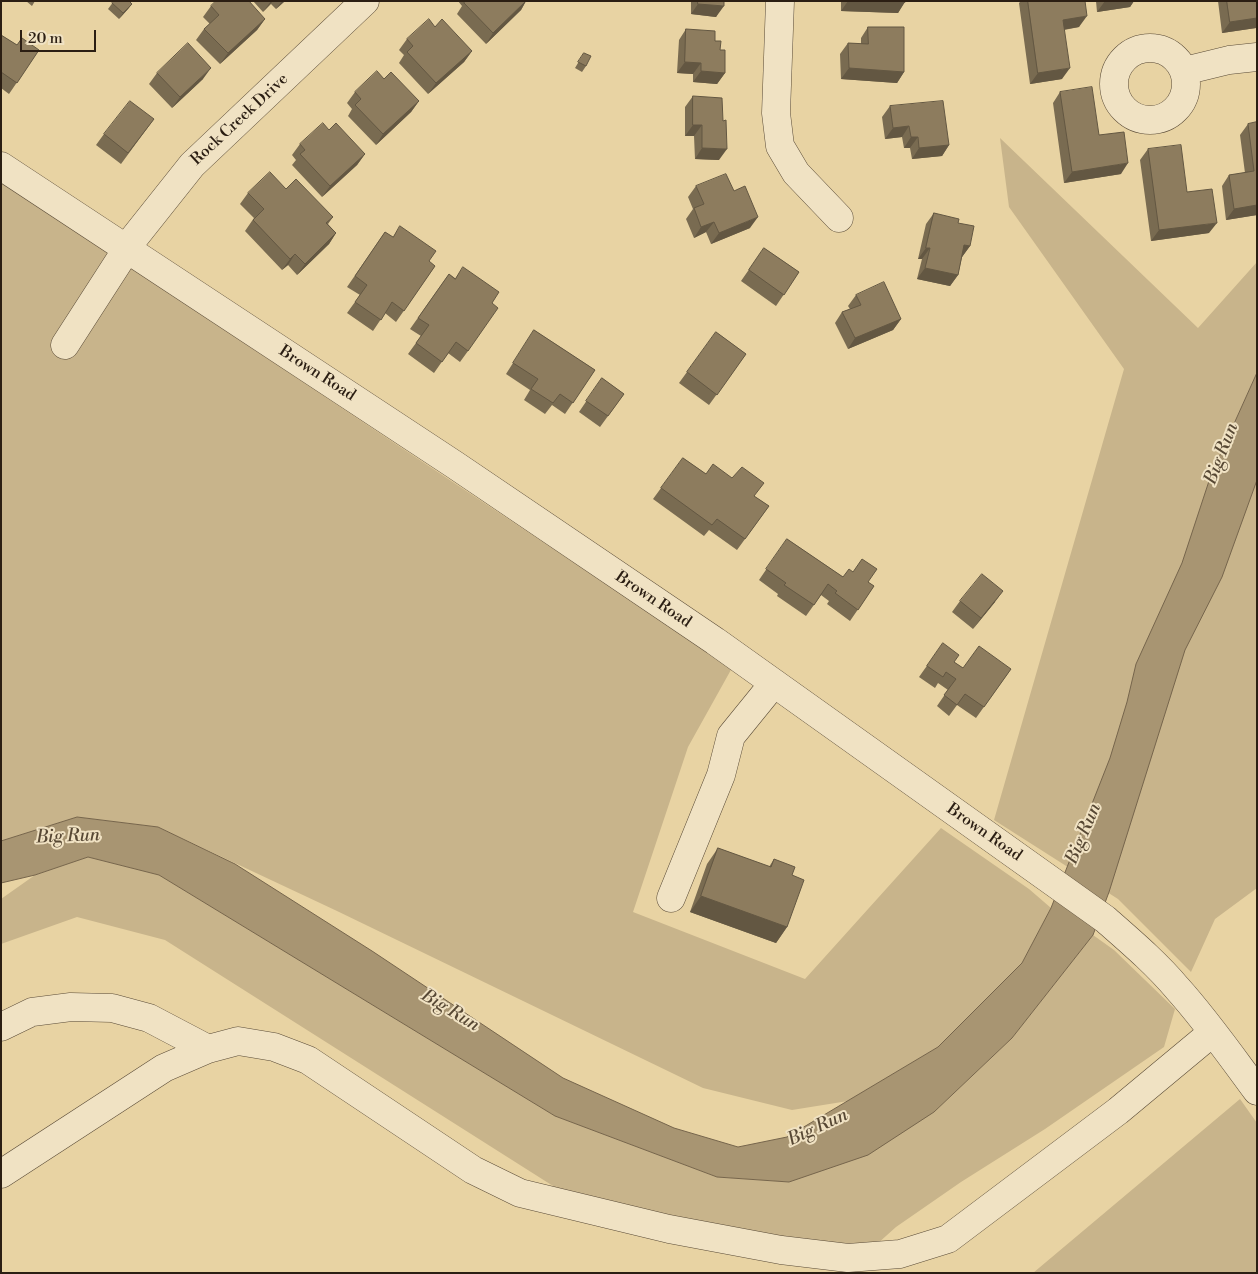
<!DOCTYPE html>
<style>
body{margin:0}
#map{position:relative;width:1258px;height:1274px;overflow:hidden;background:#e8d3a3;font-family:"Libre Bodoni",serif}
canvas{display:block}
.frame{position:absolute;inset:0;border:2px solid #2b1e13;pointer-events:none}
.scale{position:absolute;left:20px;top:30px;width:76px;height:22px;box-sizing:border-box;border:2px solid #2b1e13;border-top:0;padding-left:6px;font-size:15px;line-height:18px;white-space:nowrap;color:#2b1e13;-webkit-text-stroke:4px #f0e2c3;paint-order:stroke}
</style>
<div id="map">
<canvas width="1258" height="1274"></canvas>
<div class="frame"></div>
<div class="scale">20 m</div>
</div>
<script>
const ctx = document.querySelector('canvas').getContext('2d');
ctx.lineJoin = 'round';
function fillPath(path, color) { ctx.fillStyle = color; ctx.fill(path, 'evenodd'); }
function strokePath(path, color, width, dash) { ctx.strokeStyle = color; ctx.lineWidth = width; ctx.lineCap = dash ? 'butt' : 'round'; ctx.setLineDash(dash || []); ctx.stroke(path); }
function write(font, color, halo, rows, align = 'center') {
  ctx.font = font + ' "Libre Bodoni",serif'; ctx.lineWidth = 4; ctx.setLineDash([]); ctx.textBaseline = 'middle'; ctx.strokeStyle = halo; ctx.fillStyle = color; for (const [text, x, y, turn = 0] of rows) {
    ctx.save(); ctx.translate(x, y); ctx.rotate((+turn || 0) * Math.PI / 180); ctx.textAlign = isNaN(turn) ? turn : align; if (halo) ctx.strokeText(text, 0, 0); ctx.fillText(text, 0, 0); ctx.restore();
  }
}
const green = new Path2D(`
 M1000,138L1198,328L1257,262V888L1215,919L1191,972L1118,899L994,820L1124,369L1009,207Z
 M1,181L732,668L688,747L633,912L805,979L941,828L1029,889L1051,908L1022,963L938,1047L848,1101L792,1110L703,1088L337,911L158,827L77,817L1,841Z
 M88,857L159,875L555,1116L717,1177L789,1182L934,1112L1012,1038L1093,935L1114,950L1175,1009L1164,1047L1045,1129L961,1182L896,1227L857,1262L572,1198L165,940L77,917L1,944V899L35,875Z
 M1240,1099L1257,1123V1273H1033Z`);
const water = new Path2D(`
 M1257,373V480L1222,577L1185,650L1109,892L1093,935L1012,1038L934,1112L868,1155L789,1182L717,1177L555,1116L159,875L88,857L35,875L1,883V841L77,817L158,827L235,864L372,951L563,1078L674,1128L738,1147L787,1137L938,1047L1022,963L1051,908L1110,758L1127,702L1136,664L1182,563L1211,475Z`);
const minor = new Path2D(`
 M780,1L776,113L780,146L796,173L839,218
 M1114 84a36 36 0 1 1 72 0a36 36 0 1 1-72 0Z
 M1184,71L1229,60L1257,57
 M1,166L455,465L715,641L1105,919C1130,941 1156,963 1177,988C1206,1020 1231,1056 1257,1091
 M65,345L134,238L192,165L365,1
 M671,898L721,775L731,736L774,683
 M1,1027L32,1012L71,1007L112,1008L149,1018L208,1049
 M1,1174L164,1068L208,1049L238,1041L274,1047L308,1060L473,1170L520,1193L669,1229L781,1250L848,1258L900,1254L948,1239L1118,1111L1213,1032`);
const wall = new Path2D(`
 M26,1H35L32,6Z
 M114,1L132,4L128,9L119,19L108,9Z
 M253,1H285L276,9L271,4L263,12Z
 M458,1H526L521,10L486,44L457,14L462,6Z
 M691,1H724L716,17L691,14Z
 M841,1H905L898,13L841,11Z
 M1021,1H1085L1079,27L1064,30L1062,79L1030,84L1019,3Z
 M1096,1H1134L1130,7L1097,12Z
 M1218,1H1257L1256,28L1222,33Z
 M211,6L265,19L257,30L220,64L196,40L204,29L210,24L203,17Z
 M435,27L472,51L464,62L428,94L399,63L404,55L399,50L407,39Z
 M868,27L904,72L897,83L841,79L840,54L848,43L861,44V38Z
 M686,29L715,41L720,50L725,73L717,84L693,82V74L677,73L679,40Z
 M1,35L17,45L39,50L9,94L1,88Z
 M584,53L586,66L582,72L575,68Z
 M157,73L203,79L172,108L149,84Z
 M384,79L419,101L411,112L376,145L348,116L352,109L347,103L355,92Z
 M1060,92L1121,174L1064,183L1053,103Z
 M693,96L719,160L695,159L694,136H685V107Z
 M890,106L949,145L942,156L912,159L910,148H904L902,137L885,139L882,117Z
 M154,119L121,164L96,145L104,134Z
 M1257,122V215L1226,220L1222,186L1229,175L1245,173L1240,135L1248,124Z
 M329,130L365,154L357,165L322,197L292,165L296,160L292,155L300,144Z
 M1148,149L1187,192L1209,233L1151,241L1140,160Z
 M696,186L750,228L711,244L706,232L694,238L686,219L693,209L688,197Z
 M286,189L333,217L328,224L336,233L329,244L297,275L288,265L282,270L245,231L254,218L240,204L248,193Z
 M934,213L958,223L970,246L962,257L958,275L950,286L917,279L922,259H918L926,224Z
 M385,232L435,266L396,322L385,313L373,331L347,313L360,295L347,287Z
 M764,248L799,272L776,306L741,281Z
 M449,274L492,303L468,351L460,362L448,353L434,373L408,354L421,336L410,329Z
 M856,295L901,319L893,330L848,349L835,323L842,312L850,309L848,306Z
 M534,330L595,370L565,414L552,405L545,414L524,400L530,390L506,374Z
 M716,332L746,354L709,405L679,383Z
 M602,378L624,394L600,427L579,412Z
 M683,458L706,474L754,496L769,506L737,550L709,530L704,536L653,499Z
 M787,539L843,577L868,582L874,586L850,621L827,604L829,601L821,595L806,616L777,596L778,594L759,580Z
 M960,601L995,602L973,629L952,612Z
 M943,643L954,662L963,668L1011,669L976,718L957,705L949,716L937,706L948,690L938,683L935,688L919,677Z
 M718,848L769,867L774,859L792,875L787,927L776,943L690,912L707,864Z`);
const shadedWall = new Path2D(`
 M271,1H273L263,12Z
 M282,1H285L276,9Z
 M526,1L521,10L486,44L493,33Z
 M848,1H878L905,2L898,13L841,11Z
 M1105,1H1134L1130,7L1097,12Z
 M132,4L128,9L119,19L123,13Z
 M698,4L724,6L716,17L691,14Z
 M1087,16L1079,27L1055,31L1063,20Z
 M1257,18V27L1256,28L1222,33L1230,22Z
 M265,19L257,30L220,64L228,53Z
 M472,51L464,62L428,94L436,83Z
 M685,62L701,63L693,74L677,73Z
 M211,68L203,79L172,108L180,97Z
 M849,68L904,72L897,83L841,79Z
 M1070,68L1062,79L1030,84L1038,73Z
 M701,71L725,73L717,84L693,82Z
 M419,101L411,112L376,145L383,134Z
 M693,125H702L694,136H685Z
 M909,126L902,137L885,139L893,128Z
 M911,137H918L910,148H904Z
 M949,145L942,156L912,159L919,148Z
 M702,148L727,149L719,160L695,159Z
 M365,154L357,165L322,197L330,186Z
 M1128,163L1121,174L1064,183L1072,172Z
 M1257,205V215L1226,220L1234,209Z
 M758,217L750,228L711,244L719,233Z
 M714,222L706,232L694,238L701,227Z
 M1217,223L1209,233L1151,241L1159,230Z
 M336,233L329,244L297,275L305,264Z
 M964,245L970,246L962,257L957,255Z
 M926,248H930L922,259H918Z
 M295,254L288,265L282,270L290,259Z
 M925,268L958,275L950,286L917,279Z
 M901,319L893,330L848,349L855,338Z
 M1003,591L995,602L973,629L981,618Z
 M701,896L787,927L776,943L690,912Z`);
const building = new Path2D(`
 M114,1H129L132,4L123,13L112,3Z
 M216,1H249L265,19L228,53L204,29L219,15L211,6Z
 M466,1H526L493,33L464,3Z
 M698,1H724V6L698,4Z
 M878,1H905V2Z
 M1028,1H1085L1087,16L1063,20L1070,68L1038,73Z
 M1227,1H1257V18L1230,22Z
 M429,19L435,27L442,19L472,51L436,83L407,52L413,46L407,39Z
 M868,27H904V72L849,68L848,43L868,44Z
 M686,29L715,31V41H721L720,50H725V73L701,71V63L685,62Z
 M1,35L17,45L22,38L39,50L17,83L1,72Z
 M188,43L211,68L180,97L157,73Z
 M584,53L591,56L586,66L578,62Z
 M377,71L384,79L391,72L419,101L383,134L355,105L361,99L355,92Z
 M1092,87L1099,135L1124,132L1128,163L1072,172L1060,92Z
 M693,96L722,98L723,121L726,120L727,149L702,148V125H693Z
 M130,101L154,119L128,153L104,134Z
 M943,101L949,145L919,148L918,137H911L909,126L893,128L890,106Z
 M1257,122V205L1234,209L1229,175L1254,171L1248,124Z
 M323,123L329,130L336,123L365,154L330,186L300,154L305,150L300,144Z
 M1181,145L1187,192L1212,189L1217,223L1159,230L1148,149Z
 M270,172L286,189L296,179L333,217L326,223L336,233L305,264L295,254L290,259L253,220L264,209L248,193Z
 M726,174L734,191L745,186L758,217L719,233L714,222L701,227L694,208L704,204L696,186Z
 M934,213L959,219L958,223L974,226L970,246L964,245L958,275L925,268L930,248H926Z
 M400,226L436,251L429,261L435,266L404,311L392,302L381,320L355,302L367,285L355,276L385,232L393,237Z
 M764,248L799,272L784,295L749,270Z
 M463,267L499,292L492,303L498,308L468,351L456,342L442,362L416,343L429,325L418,318L449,274L455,279Z
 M884,282L901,319L855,338L842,312L861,305L856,295Z
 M534,330L595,370L573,403L560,394L553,403L531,389L538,379L513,363Z
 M716,332L746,354L717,395L687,372Z
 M602,378L624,394L608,416L586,401Z
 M683,458L706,474L713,464L732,478L742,467L764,483L754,496L769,506L745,539L717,519L712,525L661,488Z
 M787,539L843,577L849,569L853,572L862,559L877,569L868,582L874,586L858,610L835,593L837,591L828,584L814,605L784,585L786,583L766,569Z
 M982,574L1003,591L981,618L960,601Z
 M943,643L959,655L954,662L963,668L979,646L1011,669L984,707L965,694L957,705L944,695L956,679L946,672L943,677L927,666Z
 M718,848L771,867L774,859L795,867L792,875L804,880L787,927L701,896Z`);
const streetNames = [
 ["Rock Creek Drive",240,120,-43],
 ["Brown Road",317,374,33],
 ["Brown Road",653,600,34],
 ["Brown Road",984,833,35]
];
const waterNames = [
 ["Big Run",1222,454,-69],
 ["Big Run",1084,834,-67],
 ["Big Run",68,837,-2],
 ["Big Run",450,1011,31],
 ["Big Run",818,1128,-25]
];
fillPath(green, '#c8b48b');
fillPath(water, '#a89572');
strokePath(water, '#76654c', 1);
strokePath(minor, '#5a4b37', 29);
strokePath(minor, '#f0e2c3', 28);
fillPath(wall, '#796b51');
fillPath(shadedWall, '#635742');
fillPath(building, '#8d7c5e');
strokePath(building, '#635742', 1);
write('16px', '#2b1e13', '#f0e2c3', streetNames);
write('italic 18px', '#574834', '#f0e2c3', waterNames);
</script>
